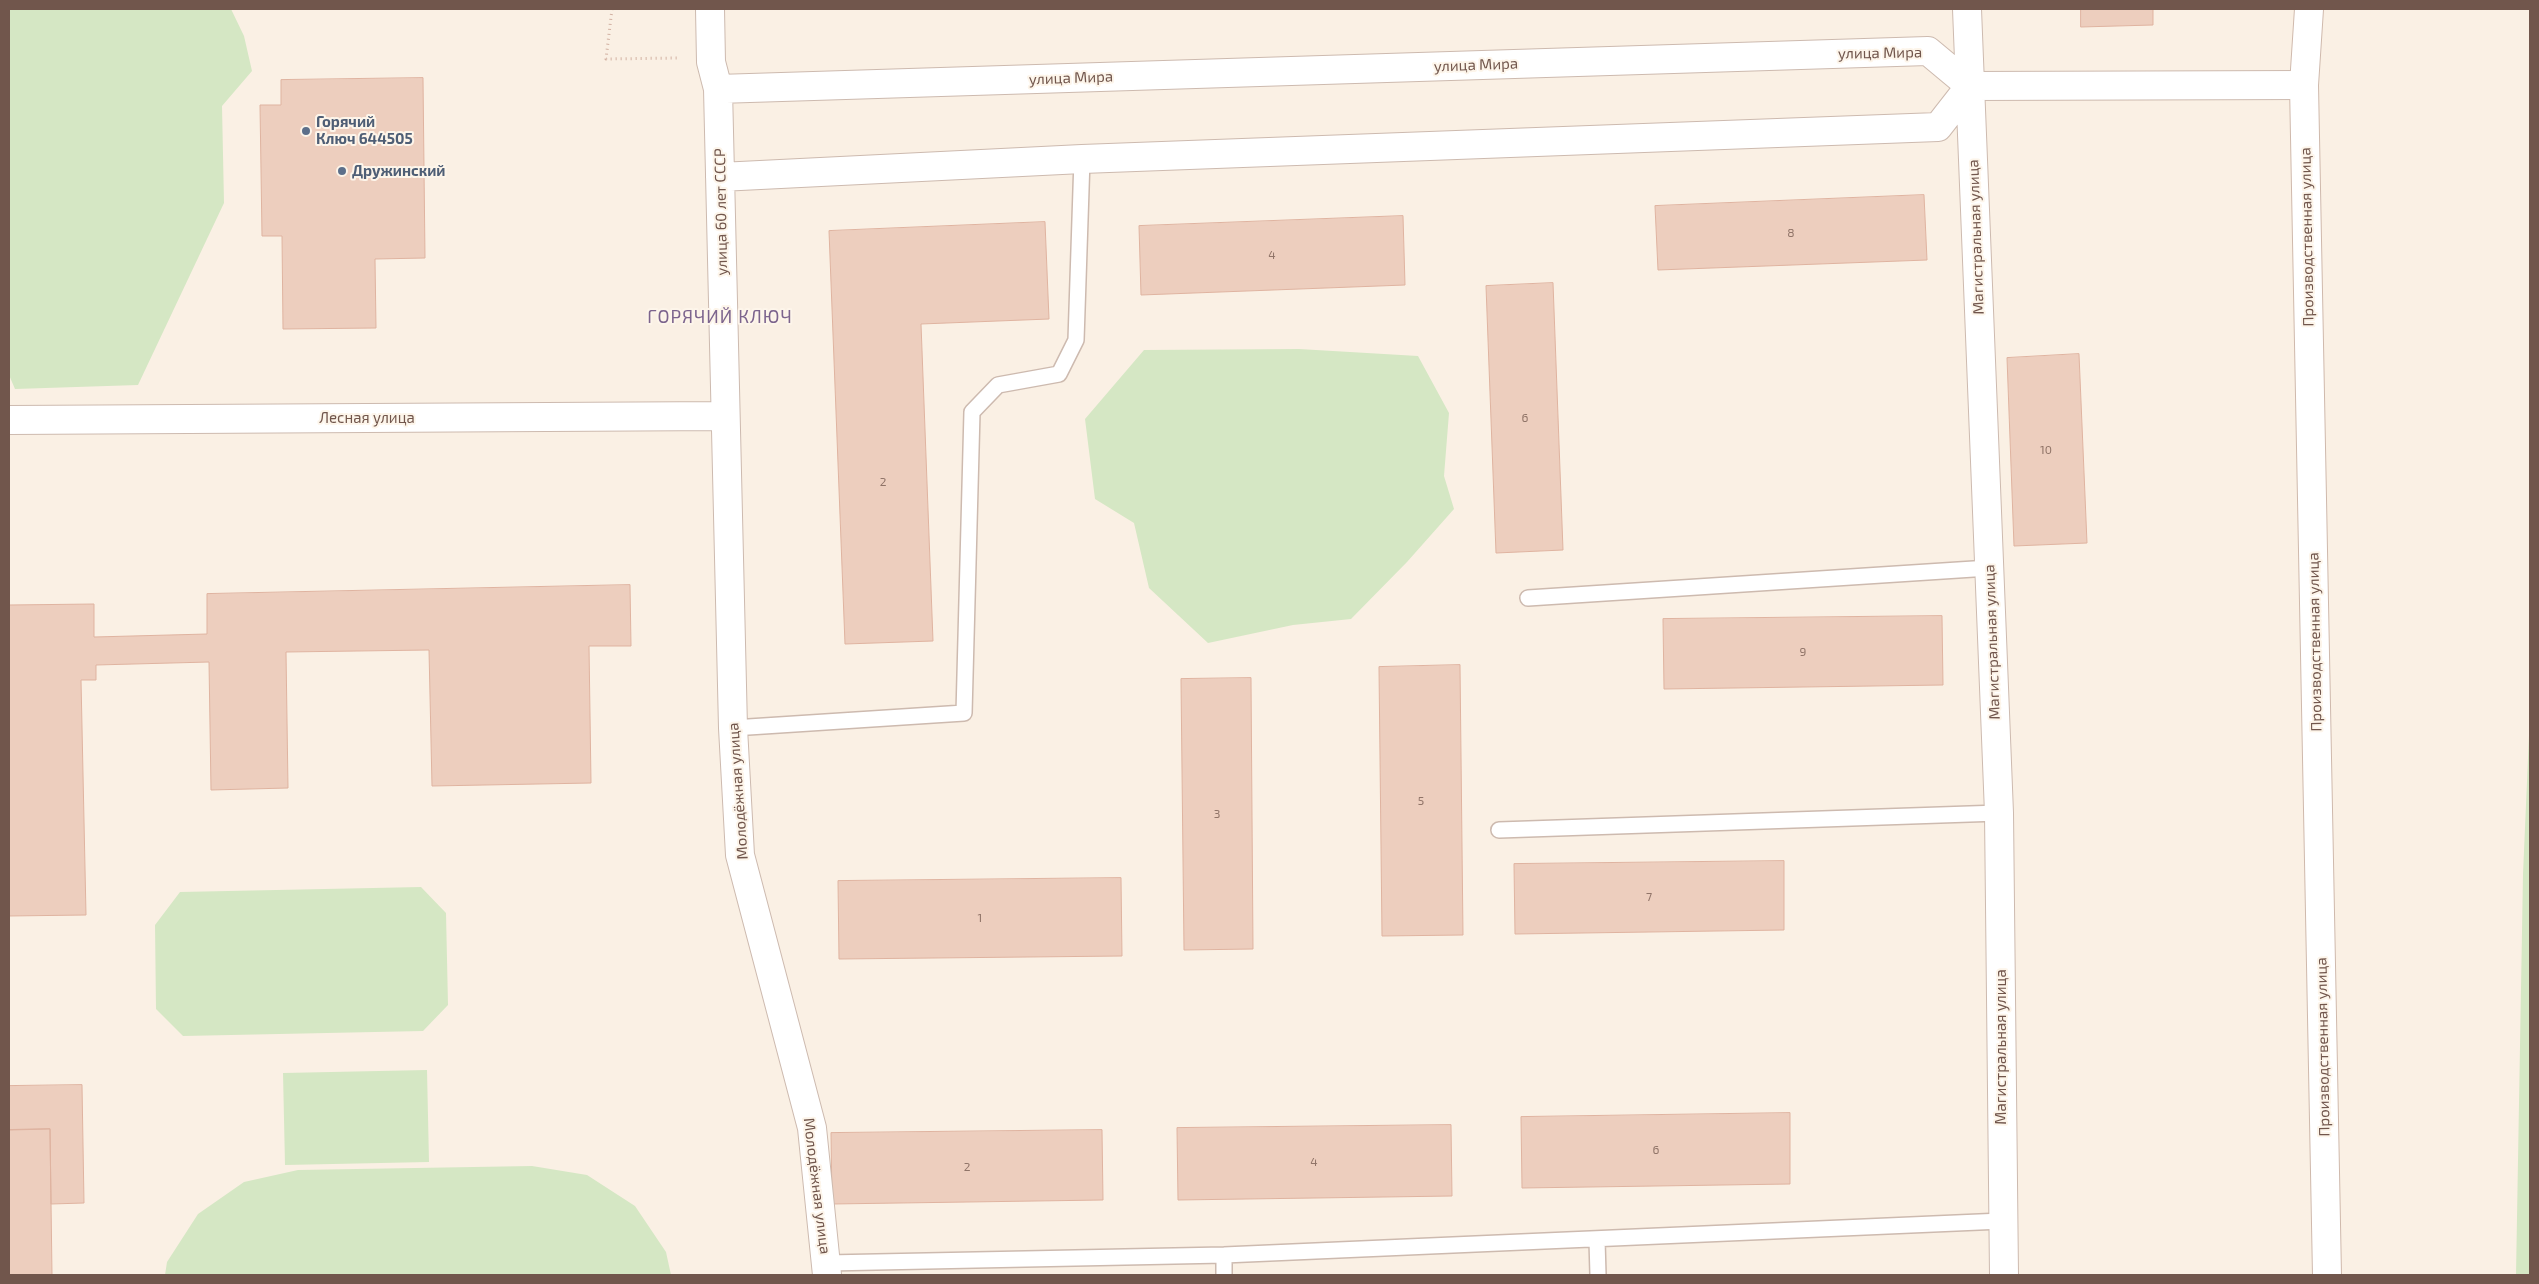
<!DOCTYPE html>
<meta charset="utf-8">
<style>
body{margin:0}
#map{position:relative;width:2539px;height:1284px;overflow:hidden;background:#faf0e4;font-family:"Exo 2",sans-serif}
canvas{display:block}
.frame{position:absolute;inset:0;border:10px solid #71564c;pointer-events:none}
</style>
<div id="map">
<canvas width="2539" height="1284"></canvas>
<div class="frame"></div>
</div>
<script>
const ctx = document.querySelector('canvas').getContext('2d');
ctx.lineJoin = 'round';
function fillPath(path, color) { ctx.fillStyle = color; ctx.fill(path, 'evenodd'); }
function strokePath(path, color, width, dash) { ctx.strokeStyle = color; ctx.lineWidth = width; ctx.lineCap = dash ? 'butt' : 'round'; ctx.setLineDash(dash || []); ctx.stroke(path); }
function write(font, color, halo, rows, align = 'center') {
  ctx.font = font + ' "Exo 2",sans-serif'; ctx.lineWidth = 4; ctx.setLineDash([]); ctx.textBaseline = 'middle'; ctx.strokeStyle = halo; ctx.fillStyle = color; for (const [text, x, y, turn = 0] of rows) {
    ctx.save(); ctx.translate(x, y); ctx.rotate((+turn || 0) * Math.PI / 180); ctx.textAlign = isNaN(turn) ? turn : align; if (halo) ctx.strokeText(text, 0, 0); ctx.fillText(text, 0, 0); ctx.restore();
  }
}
const green = new Path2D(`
 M9,9H231L244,36L252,71L222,106L224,203L138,385L15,389L9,375Z
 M1299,349L1418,356L1449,413L1444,476L1454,509L1407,562L1351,619L1293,625L1208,643L1149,588L1134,523L1095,499L1085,419L1144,350Z
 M2530,712V1275H2516L2523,874Z
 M421,887L446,913L448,1005L423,1031L183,1036L156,1009L155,925L180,892Z
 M427,1070L429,1162L285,1165L283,1073Z
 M532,1166L587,1175L635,1206L666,1252L671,1275H165L167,1262L198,1214L244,1182L298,1170Z`);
const building = new Path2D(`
 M2081,9H2153V25L2081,27Z
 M423,78L425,258L375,259L376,328L283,329L282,236H262L260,105H281V80Z
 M1924,195L1927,260L1658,270L1655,206Z
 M1403,216L1405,285L1141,295L1139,226Z
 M1045,222L1049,319L921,324L933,641L845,644L829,231Z
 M1553,283L1563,550L1496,553L1486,286Z
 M2079,354L2087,543L2014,546L2007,358Z
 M630,585L631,646H589L591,783L432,786L429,650L286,652L288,788L211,790L209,662L96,665V680H81L86,915L9,916V605L94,604V637L207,634V594Z
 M1942,616L1943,685L1664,689L1663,619Z
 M1460,665L1463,935L1382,936L1379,667Z
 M1251,678L1253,949L1184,950L1181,679Z
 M1784,861V930L1515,934L1514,864Z
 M1121,878L1122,956L839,959L838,881Z
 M82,1085L84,1203L51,1204L50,1129L9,1130V1086Z
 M1790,1113V1184L1522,1188L1521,1117Z
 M1451,1125L1452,1196L1178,1200L1177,1128Z
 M50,1129L52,1275H9V1130Z
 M1102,1130L1103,1200L832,1204L831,1133Z`);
const path = new Path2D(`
 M612,9L606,59L677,58`);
const lane = new Path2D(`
 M1528,598L1989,568
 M733,728L964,713L972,412L998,385L1059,374L1076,340L1082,159
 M1499,830L1999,813
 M1597,1240L1598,1275
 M1224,1255V1275
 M827,1263L1224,1255L2002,1221`);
const street = new Path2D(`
 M710,9L711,62L718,89L733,728L740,855L812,1128L827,1275
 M1967,9L1999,813L2004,1275
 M1970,86L2304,85
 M718,89L1928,51L1970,86
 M720,177L1082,159L1938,127L1970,86
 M9,420L725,416`);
const secondary = new Path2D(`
 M2309,9L2304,85L2327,1275`);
const markers = [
 [306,131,5,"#5c6f8a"],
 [342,171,5,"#5c6f8a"]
];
const numberNames = [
 ["8",1791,233],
 ["4",1272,255],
 ["6",1525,418],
 ["10",2046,450],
 ["2",883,482],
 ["9",1803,652],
 ["5",1421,801],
 ["3",1217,814],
 ["7",1649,897],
 ["1",980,918],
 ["6",1656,1150],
 ["4",1314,1162],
 ["2",967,1167]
];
const streetNames = [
 ["улица Мира",1880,53,-1],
 ["улица Мира",1476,65,-2],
 ["улица Мира",1071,78,-2],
 ["улица 60 лет СССР",721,212,-91],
 ["Магистральная улица",1976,237,-92],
 ["Производственная улица",2307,237,-91],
 ["Лесная улица",367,418],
 ["Магистральная улица",1992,642,-92],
 ["Производственная улица",2315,642,-91],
 ["Молодёжная улица",738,791,-94],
 ["Магистральная улица",2001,1047,-90],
 ["Производственная улица",2323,1047,-91],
 ["Молодёжная улица",817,1186,83]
];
const serviceNames = [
 ["Горячий",316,122],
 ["Ключ 644505",316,139],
 ["Дружинский",352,171]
];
const quarterNames = [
 ["ГОРЯЧИЙ КЛЮЧ",720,317]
];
fillPath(green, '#d5e7c4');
fillPath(building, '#edcebe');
strokePath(building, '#dfb3a0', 1);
strokePath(lane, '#cdbaaf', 18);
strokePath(street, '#cdbaaf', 30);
strokePath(secondary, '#cfb9ac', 30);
strokePath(path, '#d2b1a2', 3, [1, 4]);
strokePath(lane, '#fff', 15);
strokePath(street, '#fff', 28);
strokePath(secondary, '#fff', 28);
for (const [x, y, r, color] of markers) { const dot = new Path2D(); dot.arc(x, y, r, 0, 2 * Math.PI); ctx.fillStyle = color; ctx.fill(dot); strokePath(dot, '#fdf5ea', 2); }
write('12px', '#907468', null, numberNames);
write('15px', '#71564c', '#fdf5ea', streetNames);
write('bold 15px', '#4e5e75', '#fdf5ea', serviceNames, 'left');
ctx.letterSpacing = '1px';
write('18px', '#7c648d', '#fdf5ea', quarterNames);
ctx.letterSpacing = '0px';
</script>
